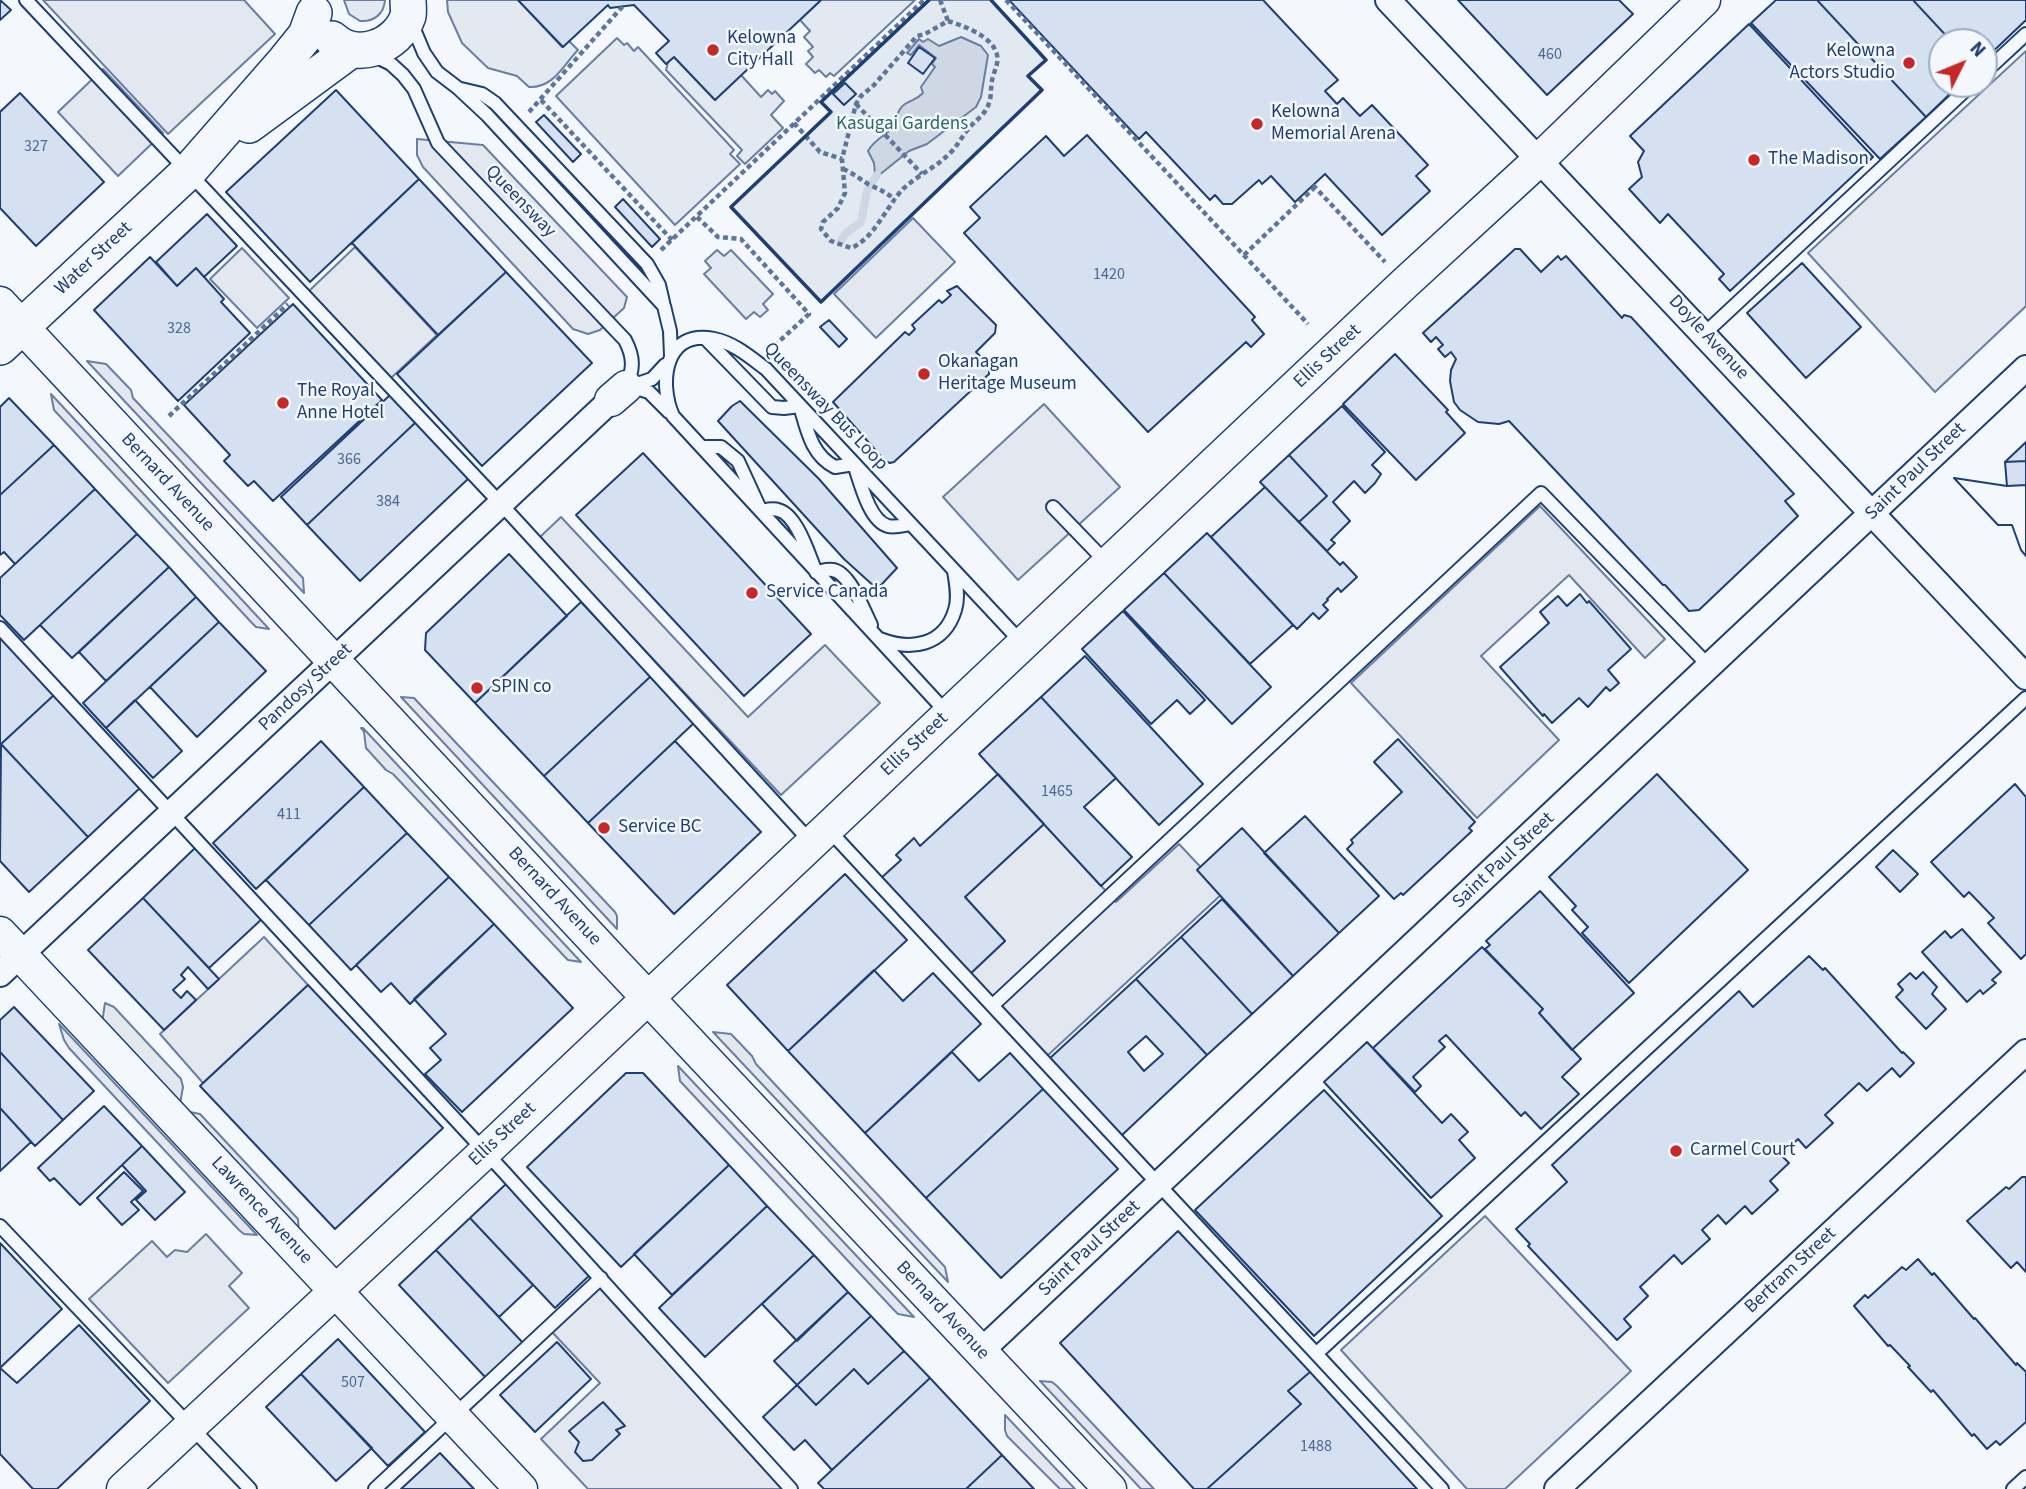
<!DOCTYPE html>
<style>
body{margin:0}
#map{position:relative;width:2026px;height:1489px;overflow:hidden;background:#f4f7fb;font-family:"Source Sans 3",sans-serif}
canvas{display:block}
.north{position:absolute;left:1928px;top:28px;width:70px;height:70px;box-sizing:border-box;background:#f4f7fb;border:2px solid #9eadc5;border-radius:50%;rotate:47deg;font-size:19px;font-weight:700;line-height:28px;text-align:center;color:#1d3f73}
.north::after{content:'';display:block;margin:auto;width:24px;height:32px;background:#c62828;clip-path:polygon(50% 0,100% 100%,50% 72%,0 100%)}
</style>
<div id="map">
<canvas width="2026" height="1489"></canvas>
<div class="north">N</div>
</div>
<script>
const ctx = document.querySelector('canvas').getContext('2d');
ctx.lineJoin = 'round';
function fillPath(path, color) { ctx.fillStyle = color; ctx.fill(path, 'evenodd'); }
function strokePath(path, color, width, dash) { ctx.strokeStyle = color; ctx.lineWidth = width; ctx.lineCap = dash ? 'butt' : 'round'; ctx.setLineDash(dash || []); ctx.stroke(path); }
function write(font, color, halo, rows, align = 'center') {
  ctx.font = font + ' "Source Sans 3",sans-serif'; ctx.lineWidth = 5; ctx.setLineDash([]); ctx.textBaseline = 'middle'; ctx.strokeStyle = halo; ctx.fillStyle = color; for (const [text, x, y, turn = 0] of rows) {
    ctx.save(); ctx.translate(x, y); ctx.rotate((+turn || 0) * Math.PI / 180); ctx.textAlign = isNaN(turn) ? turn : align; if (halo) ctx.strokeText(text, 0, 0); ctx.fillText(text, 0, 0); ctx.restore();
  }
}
const green = new Path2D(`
 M344,0H385C384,14 374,22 360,21L349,14Z
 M447,0H518L562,47L569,41L578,50C563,65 554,88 529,87L517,76L488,68L462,43L448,12Z
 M821,0H915L834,76L830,73L826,77L819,70L815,73L806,64L813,57L808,51L813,47L804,37L810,31L800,20Z
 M930,0H991L1046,60L1028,76L1042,90L821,302L731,207L830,112L821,102Z
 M617,38L624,45L627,43L634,51L638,47L734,150L730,154L740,164L675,225L556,96Z
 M674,57L715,100L741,75L761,97L768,90L772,94L775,91L784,101L771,115L783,128L745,164L737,156L742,150L666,70L668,62Z
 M717,250L724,256L731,250L773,294L763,304L768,310L760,317L754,312L746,319L704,274L711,268L705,261Z`);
const parking = new Path2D(`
 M43,0H244L275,34L168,134Z
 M2026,51V306L1935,392L1808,253Z
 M103,69L163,133L118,176L58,112Z
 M417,139L483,145L627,297L624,308L600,330L588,334L573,329L423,167L417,155Z
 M913,218L955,262L876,338L834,294Z
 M355,247L437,335L391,378L309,291Z
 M242,248L289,298L257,328L210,279Z
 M87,361L106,364L131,390L133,398L303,578L304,593Z
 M51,394L269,629L256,627L252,623L54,410Z
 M1044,404L1120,487L1018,580L943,497Z
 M1540,506L1665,639L1645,658L1569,575L1481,656L1559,740L1477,818L1351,683Z
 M561,517L748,717L825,645L880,703L781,795L539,538Z
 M401,697L414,698L615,912L617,916V929Z
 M361,728H363L581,962L568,960L565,957L393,774L386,770L366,748L364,732Z
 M1044,824L1116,902L1179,844L1224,892L1047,1056L969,975L1005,941L965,897Z
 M264,937L308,985L203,1083L160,1034Z
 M105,1003L114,1007L181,1079L183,1087L180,1104L185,1111L200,1114L298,1219L299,1233L102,1023Z
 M59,1024L257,1235L244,1234L239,1230L69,1048L64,1040Z
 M713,1032L731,1034L752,1056L756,1064L945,1267L948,1282Z
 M678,1066L914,1317L898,1314L893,1309L680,1081Z
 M1485,1216L1631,1371L1505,1489H1467L1341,1350Z
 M206,1234L242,1273L229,1286L249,1308L168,1383L89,1299L152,1241L167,1257L175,1250L187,1252Z
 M604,1283L798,1489H588L541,1439L600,1383L552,1332Z
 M1040,1381L1052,1382L1057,1386L1154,1489H1141Z
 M1005,1415L1075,1489H1060L1007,1436L1005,1430Z`);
const water = new Path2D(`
 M961,37L981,46L988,55L981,97L976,107L927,144L909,151L878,176L875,174L874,163L868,151C876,137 889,135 895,124C898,117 897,109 905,104C913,99 915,101 923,93L921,87L935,67L932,64L936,58L919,45L911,55L907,53L919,39L923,42L928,39L939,46Z`);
const stream = new Path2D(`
 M840,243L845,234L861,222L867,191L877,175`);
const building = new Path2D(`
 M0,0L11,10L0,20Z
 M518,0H821L715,100L674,57L666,64L656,53L669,41L634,5L610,8L608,5L563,47Z
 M1009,0H1263L1338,80L1325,91L1337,104L1343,98L1360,116L1372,105L1428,165L1416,176L1430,191L1382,235L1325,174L1295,202L1271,176L1262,184L1259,180L1232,204H1223L1215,195L1210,200L1146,132L1139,139Z
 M1458,0H1619L1633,14L1547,95Z
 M1776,0H1817L1926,117L1880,159L1751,23Z
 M1817,0H1913L1952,42H1942V84H1960L1926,117Z
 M1913,0H2026V20L1984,60V42H1952Z
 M1749,24L1873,157L1730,291L1719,279L1724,274L1668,214L1660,223L1629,189L1642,177L1638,162L1644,151L1630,136Z
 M919,47L935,58L923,74L908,63Z
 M845,83L856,94L844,105L833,94Z
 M336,90L419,179L310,282L226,192Z
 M20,93L104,182L36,246L0,208V112Z
 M544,115L581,154L573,162L536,122Z
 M1087,135L1255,317L1252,320L1264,334L1251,347L1246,342L1148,432L964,233L980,218L970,207L1046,136L1064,156Z
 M419,179L506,272L438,335L352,243Z
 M623,199L660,239L652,247L615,207Z
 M207,214L237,246L204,277L196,268L177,286L156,262Z
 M1515,249H1520L1541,272L1558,256L1561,260L1566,256L1622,318L1624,315L1631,317L1794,494L1785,501L1798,516L1699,610L1689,611L1665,585H1663L1509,421L1499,424L1478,422L1460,410L1454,402L1450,381L1451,370L1456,359L1451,352L1445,357L1438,349L1443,345L1436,337L1431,342L1423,333Z
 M150,257L177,286L196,268L224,299L221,302L250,333L178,401L94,310Z
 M1802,263L1861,327L1806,378L1747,313Z
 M506,272L592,363L482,466L397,374Z
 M957,286L996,325L995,333L976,352L989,365V374L894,462L890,463L885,461L833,402L905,332L909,335L915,329L912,325L939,300L942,303L951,295L947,291Z
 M293,304L382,400L273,501L254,481L248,486L224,461L230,455L184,405Z
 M829,320L847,339L839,347L820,327Z
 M1395,354L1448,410L1446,412L1465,433L1416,480L1343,404Z
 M390,395L416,422L307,525L281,497Z
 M9,398L54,445L0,495V407Z
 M740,401L819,479L897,568L882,584L876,588L844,559L718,421L732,406Z
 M1342,406L1385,452L1372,465L1381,474L1375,483L1365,493L1354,481L1333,502L1350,521L1331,540L1335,543L1327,551L1299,522L1327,496L1289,455Z
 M416,422L469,478L360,581L307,525Z
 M2026,442V461L2005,462Z
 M54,445L95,489L15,564L4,552L0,555V495Z
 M643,453L811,634L744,696L576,515Z
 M1289,455L1327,496L1299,522L1260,482Z
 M2026,461V556L2021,550L2012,525H1998L1954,478L2007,486L2005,462Z
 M1954,478L2007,486L2026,485V556L2021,550L2012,525H1998Z
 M1265,487L1340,565L1343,562L1357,577L1341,592L1338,588L1327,599L1328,600L1323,605L1328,610L1319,619L1313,613L1297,629L1211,537Z
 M95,489L137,534L24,640L0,615V578Z
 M1207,533L1293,625L1250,664L1164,573Z
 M137,534L169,567L72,658L40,625Z
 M509,554L567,616L475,703L425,650L426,633Z
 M169,567L196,597L106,681L79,652Z
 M1164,573L1271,687L1232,724L1124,610Z
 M1580,594L1587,603L1589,601L1631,649L1608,670L1619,683L1610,691L1606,687L1588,707L1579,698L1552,723L1544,714L1543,716L1500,667L1549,623L1540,612L1558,596L1567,606Z
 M196,597L219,622L106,728L83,703Z
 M581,602L651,676L544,776L475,703Z
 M1123,611L1205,700L1190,714L1177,700L1151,724L1082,649Z
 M219,622L266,671L197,737L150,687Z
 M0,637L54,695L0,745Z
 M1085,656L1203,784L1159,825L1041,697Z
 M651,676L695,722L588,823L544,776Z
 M54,695L141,787L88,837L1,744Z
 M1041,697L1116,778L1084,807L1132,857L1101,886L979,754Z
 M135,700L182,751L153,778L106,728Z
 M1398,739L1475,822L1469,828L1472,831L1403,895L1401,893L1394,899L1347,849L1353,843L1351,840L1402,792L1374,762Z
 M321,741L364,787L256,889L213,843Z
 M675,741L761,832L674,914L588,823Z
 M1,744L88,837L29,892L0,861Z
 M998,774L1044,824L965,897L1005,941L969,975L880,879L901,860L896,855L914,838L920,846Z
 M1657,774L1748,870L1629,983L1582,933L1588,927L1572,910L1576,906L1549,877Z
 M2015,784L2026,797V954L2021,959L1988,923L1994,918L1969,892L1964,897L1931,862Z
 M364,787L407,833L309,925L266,880Z
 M1305,816L1379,896L1339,933L1264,853Z
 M1242,828L1339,933L1293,976L1197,870Z
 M407,833L449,877L351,970L309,925Z
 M196,847L263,918L209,968L143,898Z
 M1893,850L1918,874L1900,892L1876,867Z
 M845,874L907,940L788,1051L727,985Z
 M449,877L494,924L410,1004L391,983L381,992L356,965Z
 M1540,891L1634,993L1572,1050L1539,1013L1543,1009L1485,949L1490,945L1486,941Z
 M143,898L219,979L208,989L188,967L181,975L185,979L173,990L181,998L187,991L196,1000L164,1030L88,950Z
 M1222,899L1293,976L1252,1014L1181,937Z
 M494,924L573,1008L462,1112L425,1074L441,1060L430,1048L446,1034L414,999Z
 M1962,929L2001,972L1992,980L1996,983L1983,994L1980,990L1967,1002L1922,952L1945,931L1951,938Z
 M1181,937L1252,1014L1207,1055L1136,979Z
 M1482,947L1543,1009L1539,1013L1581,1059L1562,1077L1579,1094L1541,1129L1525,1112L1521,1116L1446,1035L1439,1041L1445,1047L1413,1077L1421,1086L1415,1092L1373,1048Z
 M1809,956L1823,970L1825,968L1902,1053L1903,1052L1914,1063L1900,1077L1892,1068L1867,1091L1859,1083L1825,1115L1833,1123L1806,1148L1798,1139L1781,1155L1789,1163L1770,1181L1778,1190L1752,1214L1745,1206L1726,1224L1718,1215L1702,1230L1710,1239L1682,1264L1674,1255L1640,1287L1648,1296L1624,1319L1631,1327L1617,1340L1528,1246L1530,1244L1516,1229L1567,1182L1552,1165L1739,991L1753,1007Z
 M874,970L903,1001L933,973L981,1024L865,1133L788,1051Z
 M1923,972L1937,987L1932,994L1946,1009L1926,1029L1896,997L1903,990L1898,984L1910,973L1916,979Z
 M1136,979L1207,1055L1121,1136L1049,1059ZM1146,1036L1163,1054L1144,1071L1128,1052Z
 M308,985L443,1128L335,1229L200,1086Z
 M14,1007L94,1091L63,1120L0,1052V1020Z
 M1367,1042L1442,1123L1451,1114L1468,1132L1459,1140L1475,1158L1431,1198L1324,1082Z
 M0,1052L63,1120L35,1146L0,1108Z
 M952,1052L979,1081L1010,1053L1043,1089L926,1198L865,1133Z
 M626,1073H643L729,1165L621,1267L527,1167Z
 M1043,1089L1118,1169L1001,1278L926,1198Z
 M1324,1090L1442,1216L1314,1336L1195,1210Z
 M104,1106L142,1146L80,1205L54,1178L50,1181L38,1168Z
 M0,1108L31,1142L0,1171Z
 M142,1146L185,1192L155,1220L136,1200L146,1191L122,1165Z
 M729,1165L767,1206L672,1295L634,1254Z
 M124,1172L143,1191L131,1202L139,1210L122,1225L97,1198Z
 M2022,1177H2026V1272L2017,1262L2011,1268L1967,1221L2006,1187L2009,1189Z
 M507,1183L592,1273L555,1308L470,1218Z
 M767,1206L814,1255L705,1357L659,1308Z
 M470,1218L533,1285L499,1317L436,1250Z
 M1178,1231L1310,1372L1288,1391L1301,1404L1207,1489H1194L1060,1343Z
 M0,1243L62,1309L0,1368Z
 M436,1250L523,1343L486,1378L399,1285Z
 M814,1255L848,1292L797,1341L762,1304Z
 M1918,1259L1932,1275L1934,1273L1974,1319L1975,1318L2016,1365L2017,1363L2026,1372V1422L2000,1445L1996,1441L1987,1449L1974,1434L1972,1436L1933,1390L1931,1392L1908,1367L1910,1366L1890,1345L1888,1346L1854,1306L1865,1295L1868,1298L1902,1267L1906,1270Z
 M848,1292L871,1316L797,1385L774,1361Z
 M871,1316L904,1351L868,1384L854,1369L816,1405L797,1385Z
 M79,1325L150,1401L57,1489H33L0,1454V1368L17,1383Z
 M338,1339L425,1432L388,1466L301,1374Z
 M557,1342L591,1379L535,1432L500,1395Z
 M904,1351L930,1378L832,1470L805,1440L794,1450L763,1417L797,1385L816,1405L854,1369L868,1384Z
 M1310,1372L1417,1489H1207L1301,1404L1288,1391Z
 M301,1374L372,1448L336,1481L266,1407Z
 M930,1378L1002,1455L966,1489H824L818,1483Z
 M603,1402L625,1426L616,1430L620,1434L592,1460L583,1461L575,1452L579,1442L569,1431Z
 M440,1453L474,1489H401Z
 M1002,1455L1034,1489H966Z`);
const path = new Path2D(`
 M940,0L948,21
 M1006,0L1308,324
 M948,21C962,25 991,36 996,52C1000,61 995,68 993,77C990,85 992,95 989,103C986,114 976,120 969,128C963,135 959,143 953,150C939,166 919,174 903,189C886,207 874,239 851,248L831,241L821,229L823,222L838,208L845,193L842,159L856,104L861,96L874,85L917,36L925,34Z
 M541,100L672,240
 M856,104L922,174
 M529,112L623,6
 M794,123L820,152L842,159
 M843,169C853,173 860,179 868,184C878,189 886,192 894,199
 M1313,185L1385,262
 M697,217L718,237L741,239L809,314L773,347
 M661,250L924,0
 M1244,255L1315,187
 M169,416L288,304`);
const service = new Path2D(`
 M26,0L501,504L811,842
 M411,22L424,53L437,72L458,88L487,115L664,306L670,331L671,356
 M371,54L391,64L403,75L414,89L438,143L625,340C634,357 634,369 626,387
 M1984,73L2026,34
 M461,89L482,94L495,103L647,264L659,285L663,302
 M1704,334L1972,84
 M705,338L772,407L784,408L800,406C807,429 811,455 835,467L854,464C860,481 869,521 888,526C895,528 904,525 910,524
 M628,387L652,379L665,365
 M633,387L649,392L669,412
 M702,447H721L738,461L761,511C766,510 773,508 778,510C797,514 809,556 816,572C822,571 828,569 833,570C850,573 864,611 871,625
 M1053,507L1108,564
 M0,628L503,1171L791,1489
 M880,639C911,651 944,646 955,610C959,598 956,583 954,571
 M948,714L673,416C658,382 665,329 714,339C734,343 750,357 766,369L1023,644
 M827,828L1442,1489
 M993,1005L1541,493L1710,667
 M0,1226L250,1489
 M1317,1353L2026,698
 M375,1489L601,1278
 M2013,1489L2026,1477`);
const minor = new Path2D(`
 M1388,0L2026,677
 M0,974L611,400
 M980,1352L2026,368
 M1557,1489L2026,1052`);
const tertiary = new Path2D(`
 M0,303L617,965L1110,1489
 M611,400L626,387
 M0,933L521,1489
 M123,1489L485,1152L1404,284L1539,160L1704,0`);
const secondary = new Path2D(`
 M332,39C356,62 398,47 408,16C409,12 408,5 408,0
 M249,125L351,50
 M0,347L188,172L285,61L306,35L314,13`);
const wall = new Path2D(`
 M929,0L821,102L831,112L731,207L821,302L1042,90L1028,76L1046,60L991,0`);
const markers = [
 [713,50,7,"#c62828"],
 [1909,63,7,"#c62828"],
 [1257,124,7,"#c62828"],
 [1754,160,7,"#c62828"],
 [924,374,7,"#c62828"],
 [283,403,7,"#c62828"],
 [752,593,7,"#c62828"],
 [477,688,7,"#c62828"],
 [604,828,7,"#c62828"],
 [1676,1151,7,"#c62828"]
];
const numberNames = [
 ["460",1550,55],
 ["327",36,147],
 ["1420",1109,275],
 ["328",179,329],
 ["366",349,460],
 ["384",388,502],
 ["1465",1057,792],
 ["411",289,815],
 ["507",353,1383],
 ["1488",1316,1447]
];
const poiNames = [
 ["Kelowna",727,39],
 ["City Hall",727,61],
 ["Kelowna",1895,52,"right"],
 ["Actors Studio",1895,74,"right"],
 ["Kelowna",1271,113],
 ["Memorial Arena",1271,135],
 ["The Madison",1768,160],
 ["Okanagan",938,363],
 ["Heritage Museum",938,385],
 ["The Royal",297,392],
 ["Anne Hotel",297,414],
 ["Service Canada",766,593],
 ["SPIN co",491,688],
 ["Service BC",618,828],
 ["Carmel Court",1690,1151]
];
const parkNames = [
 ["Kasugai Gardens",902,125]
];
const streetNames = [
 ["Queensway",520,202,46],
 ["Water Street",94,259,-43],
 ["Doyle Avenue",1708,338,47],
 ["Ellis Street",1328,357,-43],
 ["Queensway Bus Loop",825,407,46],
 ["Saint Paul Street",1916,472,-44],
 ["Bernard Avenue",167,483,47],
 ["Pandosy Street",306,688,-43],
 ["Ellis Street",915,745,-43],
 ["Saint Paul Street",1504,861,-43],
 ["Bernard Avenue",554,897,47],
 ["Ellis Street",503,1135,-43],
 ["Lawrence Avenue",261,1211,47],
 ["Saint Paul Street",1090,1249,-43],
 ["Bertram Street",1791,1271,-43],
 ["Bernard Avenue",942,1311,47]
];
fillPath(green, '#e3e9f0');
strokePath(green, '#687fa3', 2);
fillPath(parking, '#e3e8f0');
strokePath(parking, '#687fa3', 2);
fillPath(water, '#cfd7e4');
strokePath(water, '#687fa3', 2);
strokePath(stream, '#cfd7e4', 8);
fillPath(building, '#d5e0f0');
strokePath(building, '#1d3f73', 2);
strokePath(service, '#1d3f73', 16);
strokePath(minor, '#1d3f73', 28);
strokePath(tertiary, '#1d3f73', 35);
strokePath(secondary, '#1d3f73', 38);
strokePath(path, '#5e769c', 4.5, [5, 3.5]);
strokePath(service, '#f4f7fb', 12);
strokePath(minor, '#f4f7fb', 24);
strokePath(tertiary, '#f4f7fb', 32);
strokePath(secondary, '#f4f7fb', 35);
strokePath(wall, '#1d3f73', 3.5);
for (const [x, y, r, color] of markers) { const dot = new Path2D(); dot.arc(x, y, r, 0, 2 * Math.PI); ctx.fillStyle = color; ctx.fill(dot); strokePath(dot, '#f4f7fb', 2.5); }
write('16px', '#4b6792', null, numberNames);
write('19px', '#1d3f73', '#f4f7fb', poiNames, 'left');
write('19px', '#2c6c60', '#f4f7fb', parkNames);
write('19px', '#1d3f73', '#f4f7fb', streetNames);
</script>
